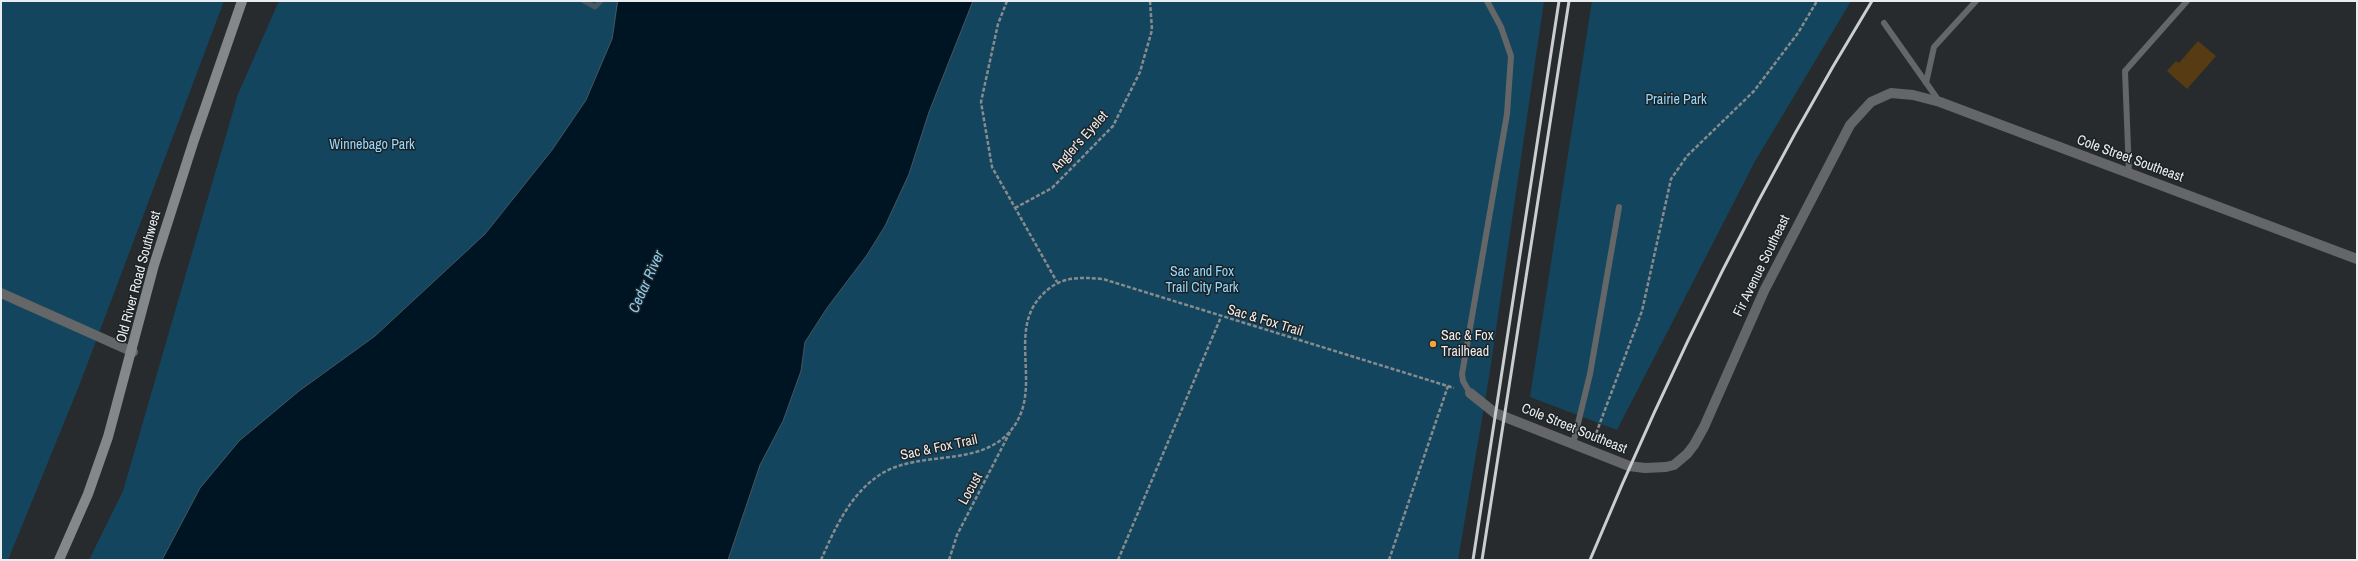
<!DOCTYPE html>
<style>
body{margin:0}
#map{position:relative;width:2358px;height:561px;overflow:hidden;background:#272b2e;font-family:"Archivo Narrow",sans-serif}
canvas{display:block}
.frame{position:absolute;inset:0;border:2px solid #eaedef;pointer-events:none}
</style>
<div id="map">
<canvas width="2358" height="561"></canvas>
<div class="frame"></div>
</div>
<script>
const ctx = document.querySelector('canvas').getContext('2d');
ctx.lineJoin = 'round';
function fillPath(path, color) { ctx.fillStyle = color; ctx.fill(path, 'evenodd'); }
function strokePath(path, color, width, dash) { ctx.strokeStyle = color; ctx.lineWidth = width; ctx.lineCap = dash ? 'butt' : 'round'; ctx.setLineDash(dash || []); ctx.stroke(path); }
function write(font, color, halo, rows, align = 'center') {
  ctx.font = font + ' "Archivo Narrow",sans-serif'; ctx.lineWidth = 3; ctx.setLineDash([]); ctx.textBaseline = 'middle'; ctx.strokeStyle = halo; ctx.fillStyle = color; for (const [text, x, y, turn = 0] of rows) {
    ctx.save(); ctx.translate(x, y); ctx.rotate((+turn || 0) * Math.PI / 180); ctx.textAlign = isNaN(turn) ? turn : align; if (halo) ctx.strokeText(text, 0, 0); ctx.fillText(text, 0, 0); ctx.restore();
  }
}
const green = new Path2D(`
 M1,1H224L79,386L8,560H1Z
 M279,1H618L612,39L586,100L552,150L485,234L375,336L299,391L200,488L162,560H89L123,491L238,94Z
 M973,1H1544L1489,377L1458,560H728L760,465L783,421L801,371L805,342L827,308L867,255L885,226L909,174L929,112Z
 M1592,1H1851L1754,163L1617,430L1530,397Z`);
const water = new Path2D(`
 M618,1H973L929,112L909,174L885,226L867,255L827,308L805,342L801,371L783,421L760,465L728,560H162L200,488L239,441L299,391L375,336L485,234L552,150L586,100L612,39Z`);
const stream = new Path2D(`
 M584,1L595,7L601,1`);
const building = new Path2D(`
 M2198,41L2216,56L2187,89L2167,71L2176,61L2179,63Z`);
const path = new Path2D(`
 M1007,1L998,24L981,102L992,167L1057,282
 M1015,208L1052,188L1113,126L1140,72L1152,30L1150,1
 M1594,439L1642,311L1671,179L1687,156L1754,91L1798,33L1817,1
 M821,560C835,528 850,494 881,474C921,449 980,469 1012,429C1044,388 1006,332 1042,295C1060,276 1078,277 1103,279L1454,388
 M949,560L957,535L1010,432
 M1118,560L1221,317
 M1389,560L1448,386`);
const lane = new Path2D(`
 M1884,23L1939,101
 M1926,83L1934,47L1976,1
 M2129,173L2125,71L2187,1
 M1470,393L1463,381L1462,374L1507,114L1511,56L1501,27L1487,1
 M1573,444L1590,374L1619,207`);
const street = new Path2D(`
 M1,293L133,352
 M1470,393L1495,413L1629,466L1645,468L1666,467L1674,465L1687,454L1694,445L1704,427L1764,291L1850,125L1871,102L1891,93L1913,95L1940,102L2357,259`);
const secondary = new Path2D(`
 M59,560L88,494L108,437L154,265L194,140L242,1`);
const rail = new Path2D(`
 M1473,560L1559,1
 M1482,560L1569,1
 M1590,560C1670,367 1763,180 1872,1`);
const markers = [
 [1433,344,4,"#f0a63e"]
];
const parkNames = [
 ["Prairie Park",1676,100],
 ["Winnebago Park",372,145],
 ["Sac and Fox",1202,272],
 ["Trail City Park",1202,288]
];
const streetNames = [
 ["Angler's Eyelet",1080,142,-48],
 ["Cole Street Southeast",2130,159,20],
 ["Fir Avenue Southeast",1762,266,-64],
 ["Old River Road Southwest",139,277,-75],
 ["Sac & Fox Trail",1265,321,17],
 ["Cole Street Southeast",1574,429,22],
 ["Sac & Fox Trail",939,448,-12],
 ["Locust",971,489,-61]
];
const poiNames = [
 ["Sac & Fox",1441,336],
 ["Trailhead",1441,352]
];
const waterNames = [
 ["Cedar River",647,282,-66]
];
fillPath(green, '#13465e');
fillPath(water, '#001523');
strokePath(water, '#465660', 1);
strokePath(stream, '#465660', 5);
fillPath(building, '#573b13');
strokePath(path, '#878b8d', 2.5, [4, 2]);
strokePath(lane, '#646668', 6);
strokePath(street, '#646668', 10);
strokePath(secondary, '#84888a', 10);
strokePath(rail, '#cbced0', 3);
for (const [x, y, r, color] of markers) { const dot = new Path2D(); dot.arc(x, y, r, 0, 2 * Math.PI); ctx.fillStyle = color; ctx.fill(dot); strokePath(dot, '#1d2224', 1.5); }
write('14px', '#95d8fd', '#1d2224', parkNames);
write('14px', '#eaedef', '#1d2224', streetNames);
write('14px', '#eaedef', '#1d2224', poiNames, 'left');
write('italic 15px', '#8bcef3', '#1d2224', waterNames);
</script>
